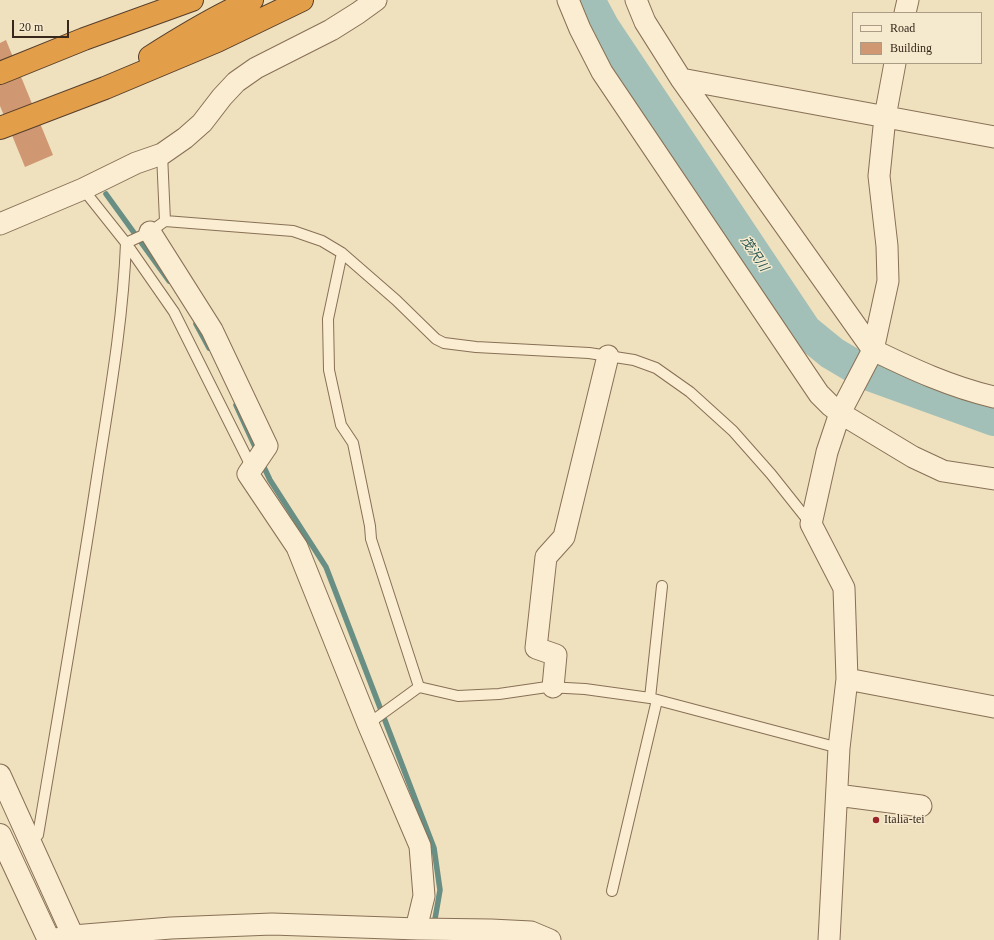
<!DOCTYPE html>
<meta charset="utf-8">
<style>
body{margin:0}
#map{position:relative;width:994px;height:940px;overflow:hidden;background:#efe0be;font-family:"Times New Roman",serif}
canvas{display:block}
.legend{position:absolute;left:852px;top:12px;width:130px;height:52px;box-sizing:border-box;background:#f6eace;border:1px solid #aa9c86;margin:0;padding:5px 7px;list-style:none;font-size:12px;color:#37281b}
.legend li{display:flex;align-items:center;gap:8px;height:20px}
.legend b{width:20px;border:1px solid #aa9c86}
.scale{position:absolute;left:12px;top:20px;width:57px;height:18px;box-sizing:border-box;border:2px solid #37281b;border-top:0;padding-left:5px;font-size:12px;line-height:14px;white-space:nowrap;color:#37281b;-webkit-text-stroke:3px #f6eace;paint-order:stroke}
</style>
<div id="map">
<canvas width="994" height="940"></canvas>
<ul class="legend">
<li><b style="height:5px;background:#faedd1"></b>Road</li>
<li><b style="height:11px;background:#cf9872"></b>Building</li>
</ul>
<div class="scale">20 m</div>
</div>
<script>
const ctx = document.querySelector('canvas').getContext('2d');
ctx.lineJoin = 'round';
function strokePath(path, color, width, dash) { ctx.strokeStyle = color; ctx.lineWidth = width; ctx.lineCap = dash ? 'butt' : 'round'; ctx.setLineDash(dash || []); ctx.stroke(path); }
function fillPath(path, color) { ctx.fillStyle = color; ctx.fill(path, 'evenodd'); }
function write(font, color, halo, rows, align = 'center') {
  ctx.font = font + ' "Times New Roman","Noto Sans JP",serif'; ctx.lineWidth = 3; ctx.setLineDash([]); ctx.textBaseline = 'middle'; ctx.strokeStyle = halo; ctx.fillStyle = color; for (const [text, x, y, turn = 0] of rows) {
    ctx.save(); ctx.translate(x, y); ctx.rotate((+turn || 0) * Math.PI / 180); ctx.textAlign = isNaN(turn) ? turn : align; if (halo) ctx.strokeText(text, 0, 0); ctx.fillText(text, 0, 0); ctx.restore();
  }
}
const stream = new Path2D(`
 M106,194L169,281
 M196,324L209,348
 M236,405L257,451
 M262,463L270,480L326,567L434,848L440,890L435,919L433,925`);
const river = new Path2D(`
 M588,0L603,28L805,331L832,353L864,372L994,419`);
const building = new Path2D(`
 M6,40L53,155L25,167L0,106V43Z`);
const service = new Path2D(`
 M162,154L165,221
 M83,189L126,243L174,312L252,468
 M342,253L328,319L329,370L341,425L353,443L370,526L371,539L419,687L368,724
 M419,687L458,696L499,694L547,687L585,689L650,698L839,748
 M650,698L662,586
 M31,841L38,835C58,716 79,596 97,477C109,399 123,322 126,243L150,232L165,221L293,231L322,241L342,253L396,300L436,339L444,343L476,347L589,353L634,360L656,368L690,392L733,431L771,474L810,523
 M612,891L657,700`);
const minor = new Path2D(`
 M568,0L580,29L602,72L819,394L831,406L840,413L913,457L943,471L994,479
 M636,0L645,22L681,79L873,350C912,369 951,387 994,397
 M905,13L908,0
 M681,79L994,137
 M0,224L83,189L136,163L162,154L185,138L202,123L222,97L236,82L256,68L331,30L358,13L376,0
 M150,232L212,330L267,446L248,474L297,547L368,724L420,846L424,896L416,929
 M847,679L994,707
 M553,687L556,655L536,648L546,557L564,537L608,356
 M0,775L73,936
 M837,795L921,806
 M49,940L73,936L171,928L272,924L418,929L491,930L531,932L550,940
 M829,940L839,748L847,679L844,588L811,524L827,452L840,413L873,350L888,281L887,246L879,176L885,117L895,63`);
const tertiary = new Path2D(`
 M0,835L49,940`);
const motorway = new Path2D(`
 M150,57C183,36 216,16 252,0
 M0,73L84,39L192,0
 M0,128L105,88L217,41L302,0`);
const markers = [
 [876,820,4,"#992427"]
];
const poiNames = [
 ["Italia-tei",884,820]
];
const waterNames = [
 ["茂沢川",754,254,56]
];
strokePath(stream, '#698e84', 5.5);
strokePath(river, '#a2c0b7', 34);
fillPath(building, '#cf9872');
strokePath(service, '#887056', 12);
strokePath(minor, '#887056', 23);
strokePath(tertiary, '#887056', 24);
strokePath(motorway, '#553e2b', 24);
strokePath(service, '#faedd1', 10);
strokePath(minor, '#faedd1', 21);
strokePath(tertiary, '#faedd1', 22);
strokePath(motorway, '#e39e4a', 22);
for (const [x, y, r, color] of markers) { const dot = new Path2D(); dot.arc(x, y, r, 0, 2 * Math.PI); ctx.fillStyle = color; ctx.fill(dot); strokePath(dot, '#f6eace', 1.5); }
write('12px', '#37281b', '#f6eace', poiNames, 'left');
write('italic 13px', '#2a5754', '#f6eace', waterNames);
</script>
